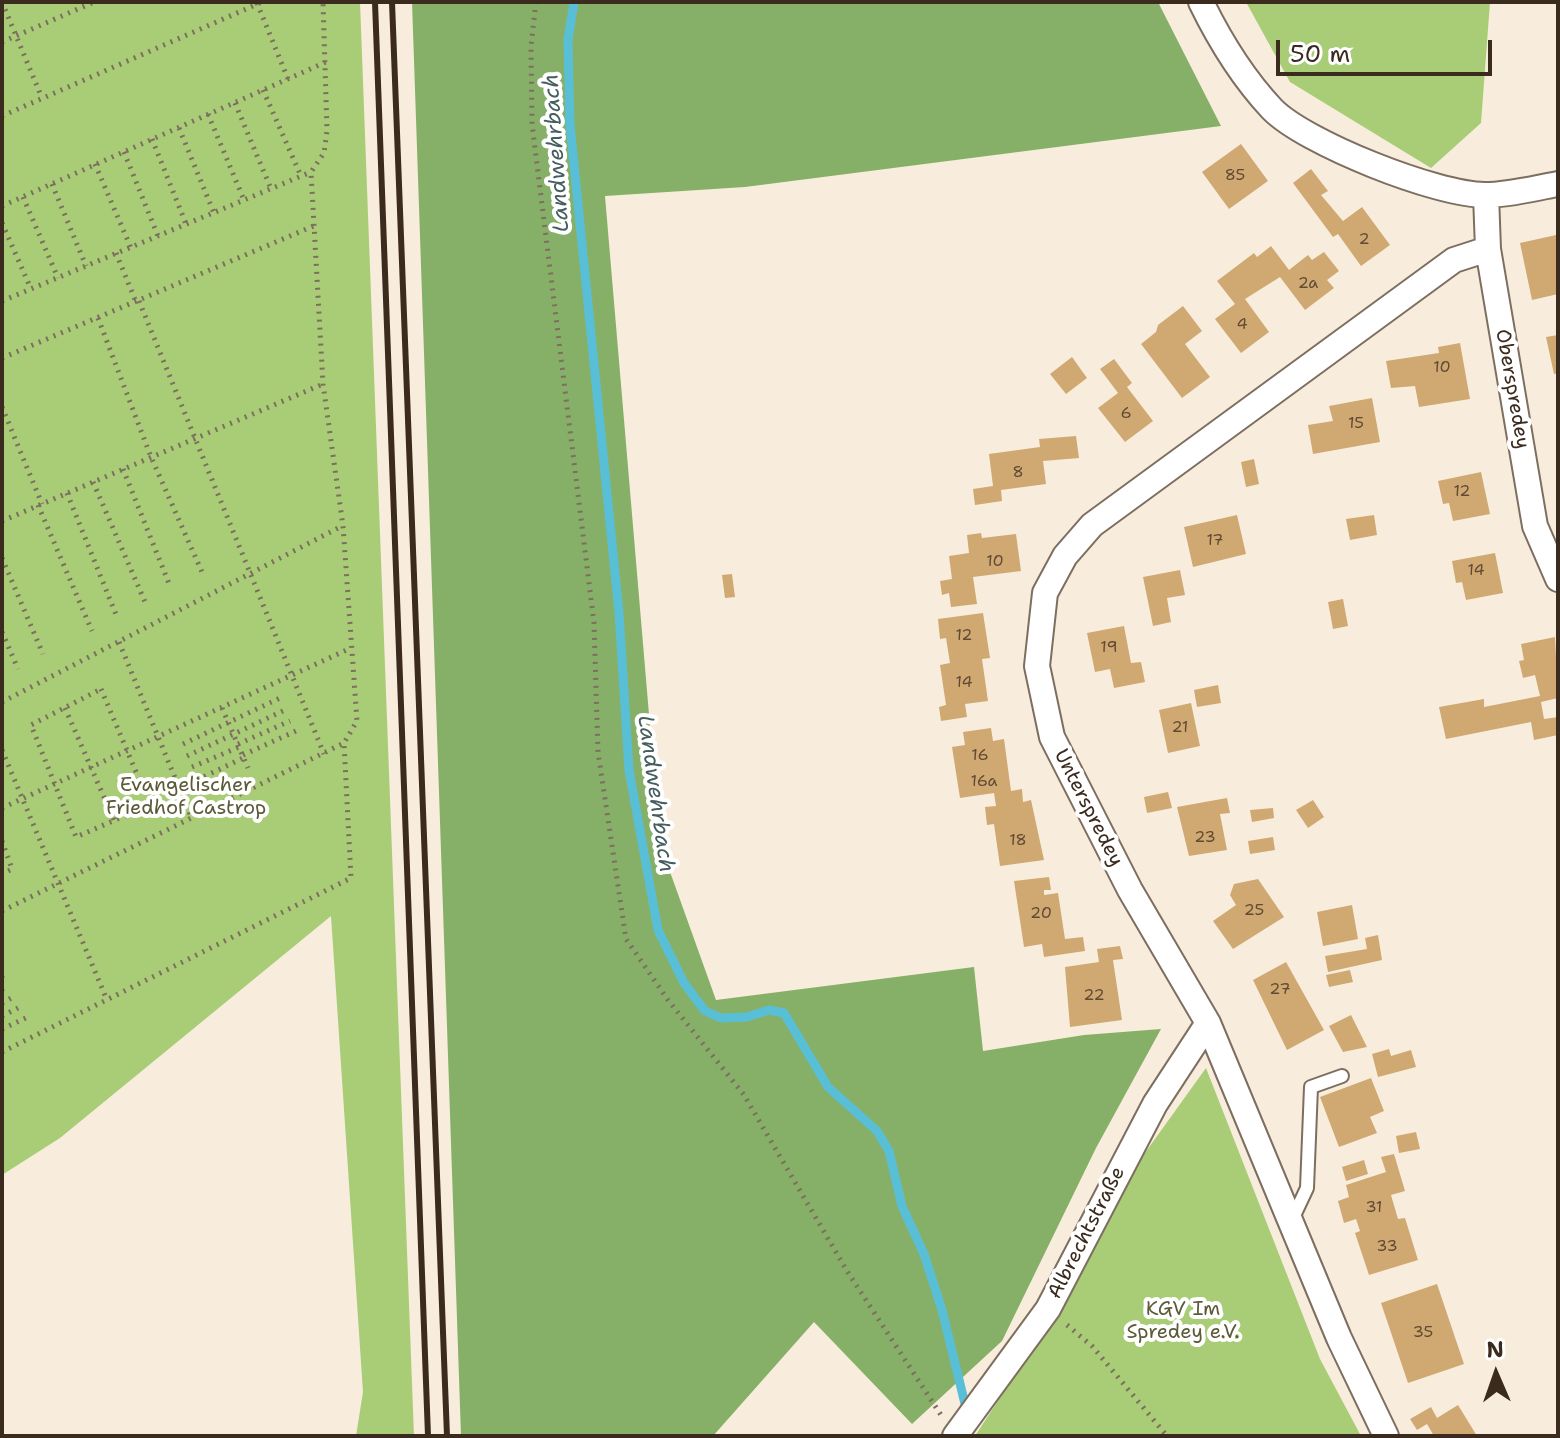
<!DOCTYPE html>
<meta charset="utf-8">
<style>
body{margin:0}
#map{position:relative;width:1560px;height:1438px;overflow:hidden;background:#f8eddc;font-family:"Shantell Sans",sans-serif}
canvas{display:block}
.frame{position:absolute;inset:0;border:4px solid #3b2a1e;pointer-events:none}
.north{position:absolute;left:1456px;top:1334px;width:80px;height:80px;-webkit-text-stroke:6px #fff;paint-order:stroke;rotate:358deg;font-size:22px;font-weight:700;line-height:32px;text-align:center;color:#3b2a1e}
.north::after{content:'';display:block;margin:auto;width:28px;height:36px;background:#3b2a1e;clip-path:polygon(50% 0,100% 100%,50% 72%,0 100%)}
.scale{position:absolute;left:1276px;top:40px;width:216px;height:36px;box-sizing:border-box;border:4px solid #3b2a1e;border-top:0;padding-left:10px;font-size:24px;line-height:28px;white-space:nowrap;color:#3b2a1e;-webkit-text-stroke:6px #fff;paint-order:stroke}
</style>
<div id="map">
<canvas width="1560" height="1438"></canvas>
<div class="frame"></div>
<div class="north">N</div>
<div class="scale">50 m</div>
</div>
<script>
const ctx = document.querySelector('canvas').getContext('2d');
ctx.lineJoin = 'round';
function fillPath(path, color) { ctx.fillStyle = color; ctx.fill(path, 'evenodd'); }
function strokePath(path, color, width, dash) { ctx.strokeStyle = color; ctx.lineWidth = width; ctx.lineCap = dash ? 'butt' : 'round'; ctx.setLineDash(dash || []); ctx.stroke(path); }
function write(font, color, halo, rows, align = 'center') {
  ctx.font = font + ' "Shantell Sans",sans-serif'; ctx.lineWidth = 8; ctx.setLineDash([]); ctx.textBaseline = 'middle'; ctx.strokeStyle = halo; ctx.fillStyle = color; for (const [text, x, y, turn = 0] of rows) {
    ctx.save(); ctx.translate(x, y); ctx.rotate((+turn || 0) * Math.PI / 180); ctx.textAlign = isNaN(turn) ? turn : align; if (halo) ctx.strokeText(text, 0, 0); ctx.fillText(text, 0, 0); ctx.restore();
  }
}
const green = new Path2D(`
 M2,2H360L414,1436H356L363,1392L331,916L60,1138L2,1175Z
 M1246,2H1490L1481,123L1431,168L1290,82Z
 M1206,1068L1320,1359L1361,1436H975L1055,1313L1142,1157Z`);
const forest = new Path2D(`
 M412,2H1158L1221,126L745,187L605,196L660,844L716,1000L974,967L983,1051L1084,1035L1161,1029L1096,1148L1002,1341L912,1424L814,1322L713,1436H461Z`);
const stream = new Path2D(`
 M574,2L568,40L570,124L619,613L629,770L658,930L684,983L705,1011L721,1018L747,1017L769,1010L784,1013L828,1087L877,1131L889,1151L902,1206L924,1254L942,1310L965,1404`);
const building = new Path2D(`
 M1241,144L1268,181L1229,209L1202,172Z
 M1311,169L1328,191L1321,195L1343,221L1362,207L1390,245L1361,266L1338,234L1333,237L1293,183Z
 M1556,235L1558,294L1532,300L1520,243Z
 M1271,246L1289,270L1308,255L1312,260L1324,252L1339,271L1327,280L1334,288L1305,310L1280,277L1245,299L1269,332L1241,353L1215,319L1235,304L1217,281L1254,253L1257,257Z
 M1183,306L1202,331L1185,344L1210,377L1182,398L1141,344L1156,332L1158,325Z
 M1558,335V373L1554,374L1546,337Z
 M1460,343L1470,399L1419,407L1415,386L1391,388L1386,361L1439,353L1438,347Z
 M1072,357L1087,378L1066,394L1050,374Z
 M1114,359L1132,383L1127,387L1153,421L1125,442L1098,408L1118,393L1100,369Z
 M1372,398L1380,442L1313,454L1308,425L1333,421L1329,406Z
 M1076,436L1079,458L1043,461L1046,484L1001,490L1002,501L975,505L973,489L993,486L989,454L1040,447L1039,439Z
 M1254,459L1259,484L1246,487L1241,462Z
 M1481,472L1490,514L1453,521L1449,503L1443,504L1438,481Z
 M1237,515L1246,554L1193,567L1184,527Z
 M1374,515L1377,535L1350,540L1346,519Z
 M981,533L982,538L1016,534L1021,571L973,577L977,604L951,607L949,593L942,595L940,581L952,579L949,556L969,553L967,535Z
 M1495,553L1503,593L1466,600L1462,582L1456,583L1452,561Z
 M1180,570L1185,595L1167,598L1171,622L1153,626L1143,577Z
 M732,574L735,597L725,598L722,575Z
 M1343,599L1348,626L1333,629L1328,602Z
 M983,613L990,658L982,659L988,701L965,704L967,717L941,721L939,707L946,705L940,665L950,663L946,638L940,639L938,619Z
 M1124,626L1131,663L1141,662L1145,682L1114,688L1110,669L1095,672L1087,633Z
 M1555,637L1558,698L1541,702L1544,719L1558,717V735L1534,740L1531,722L1446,739L1439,707L1484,699V707L1540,696L1535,675L1523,678L1519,661L1524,660L1521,644Z
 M1218,685L1221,703L1197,707L1194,690Z
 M1191,703L1200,746L1168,753L1159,710Z
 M991,728L993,741L1004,739L1011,791L1022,789L1023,802L1031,800L1044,860L1000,866L994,824L987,825L985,807L996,806L994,793L960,798L952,747L965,745L963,732Z
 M1168,792L1172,808L1147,813L1144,797Z
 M1227,798L1230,813L1220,814L1227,850L1189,856L1177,807Z
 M1313,800L1324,817L1308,828L1296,810Z
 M1273,808L1274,818L1252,822L1250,810Z
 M1273,837L1275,850L1250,854L1248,841Z
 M1049,877L1051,890H1044V895L1058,893L1065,939L1083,937L1085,951L1044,957L1042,944L1024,947L1014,881Z
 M1258,879L1284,917L1233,949L1213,921L1236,905L1230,895L1234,884Z
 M1352,905L1358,939L1323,946L1317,912Z
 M1378,935L1382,960L1328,972L1325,956L1367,949L1365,938Z
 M1120,946L1123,959L1113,960L1122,1020L1070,1027L1065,967L1099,962L1097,949Z
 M1286,962L1324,1030L1287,1050L1253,980Z
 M1350,970L1353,982L1329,987L1326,975Z
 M1351,1015L1367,1047L1343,1052L1329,1026Z
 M1389,1049L1391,1056L1411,1050L1416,1067L1378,1077L1372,1054Z
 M1371,1078L1384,1111L1370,1117L1377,1133L1339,1147L1320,1097Z
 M1416,1132L1420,1149L1399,1153L1396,1136Z
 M1394,1154L1405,1191L1391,1195L1398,1219L1405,1218L1418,1260L1369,1275L1355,1233L1360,1231L1356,1219L1344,1223L1338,1201L1349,1197L1346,1185L1386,1172L1381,1157Z
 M1364,1160L1368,1174L1346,1181L1342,1167Z
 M1437,1284L1464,1364L1408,1383L1381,1303Z
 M1458,1405L1477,1436H1434L1427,1424L1417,1430L1410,1419L1431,1407L1437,1418Z`);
const path = new Path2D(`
 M2,2L42,98
 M536,2L531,46L532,124L594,623L598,752L626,939L668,1000L744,1095L847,1271L941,1415
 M257,3L288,79
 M2,42L94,2
 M263,90L301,176
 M235,103L271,189
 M208,114L244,200
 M2,116L262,2
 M179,128L214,213
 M152,139L186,224
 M124,152L158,236
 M95,164L131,248
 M52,184L86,266
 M23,197L58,278
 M2,206L326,62
 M2,223L31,289
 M116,253L136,302
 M2,301L311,172
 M139,301L324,754
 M98,318L151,457L202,572
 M2,358L316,225
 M2,407L42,504
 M123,469L170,586
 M93,482L145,602
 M67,493L117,617
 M38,505L92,631
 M2,521L323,384
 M2,558L43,654
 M2,632L18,669
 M119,642L192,819
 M101,689L150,805L76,837L31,725Z
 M2,702L342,526
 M65,708L114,820
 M222,708L248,768
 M183,744L280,698
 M238,744L290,721
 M2,750L107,1000
 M243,755L296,731
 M187,756L285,710
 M192,767L239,747
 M197,780L243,758
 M2,808L351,648
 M2,841L12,869L2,874
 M2,911L344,743
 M2,976L4,975
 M2,989L9,986
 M2,1003L15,996
 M2,1016L22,1006
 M2,1029L28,1017
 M2,1052L351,878L344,743L357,721L343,526L323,384L311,172L324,153L327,131L323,2
 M1067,1325L1092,1346L1167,1436`);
const lane = new Path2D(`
 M1292,1220L1307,1188L1311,1087L1342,1076`);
const street = new Path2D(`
 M1201,2C1220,41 1242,77 1272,109C1305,143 1437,195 1485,195C1509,195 1535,188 1558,184
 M1486,195L1488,249L1535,526L1558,579
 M955,1436L1048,1309L1155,1104L1208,1023
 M1386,1436L1339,1338L1208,1023L1130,890L1052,737L1037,666L1045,593L1065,556L1092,525L1454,260L1488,249`);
const rail = new Path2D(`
 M375,2L428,1436
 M392,2L447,1436`);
const numberNames = [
 ["85",1235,176],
 ["2",1364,240],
 ["2a",1308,284],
 ["4",1242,325],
 ["10",1442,368],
 ["6",1126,414],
 ["15",1356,424],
 ["8",1018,473],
 ["12",1462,492],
 ["17",1215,541],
 ["10",995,562],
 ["14",1476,571],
 ["12",964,636],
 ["19",1109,648],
 ["14",964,683],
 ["21",1180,728],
 ["16",980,756],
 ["16a",984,782],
 ["23",1205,838],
 ["18",1018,841],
 ["25",1254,911],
 ["20",1041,914],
 ["27",1280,990],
 ["22",1094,996],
 ["31",1374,1208],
 ["33",1387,1247],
 ["35",1423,1333]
];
const streetNames = [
 ["Oberspredey",1512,389,80],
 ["Unterspredey",1088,808,63],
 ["Albrechtstraße",1087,1233,-63]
];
const parkNames = [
 ["Evangelischer",186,786],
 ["Friedhof Castrop",186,809],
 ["KGV Im",1183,1310],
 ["Spredey e.V.",1183,1333]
];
const waterNames = [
 ["Landwehrbach",557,153,-94],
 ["Landwehrbach",655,794,82]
];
fillPath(green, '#a9cc76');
fillPath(forest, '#86b067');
strokePath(stream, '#59bfd7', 9);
fillPath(building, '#d0a872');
strokePath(lane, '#7d6e60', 16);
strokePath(street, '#7d6e60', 28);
strokePath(path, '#7d6e60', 5, [2, 6]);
strokePath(lane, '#fff', 12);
strokePath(street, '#fff', 24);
strokePath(rail, '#3b2a1e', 6);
write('16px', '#604a33', null, numberNames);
write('20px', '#3b2a1e', '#fff', streetNames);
write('20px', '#5c5b38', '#fff', parkNames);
write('italic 22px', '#465e5f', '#fff', waterNames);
</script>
